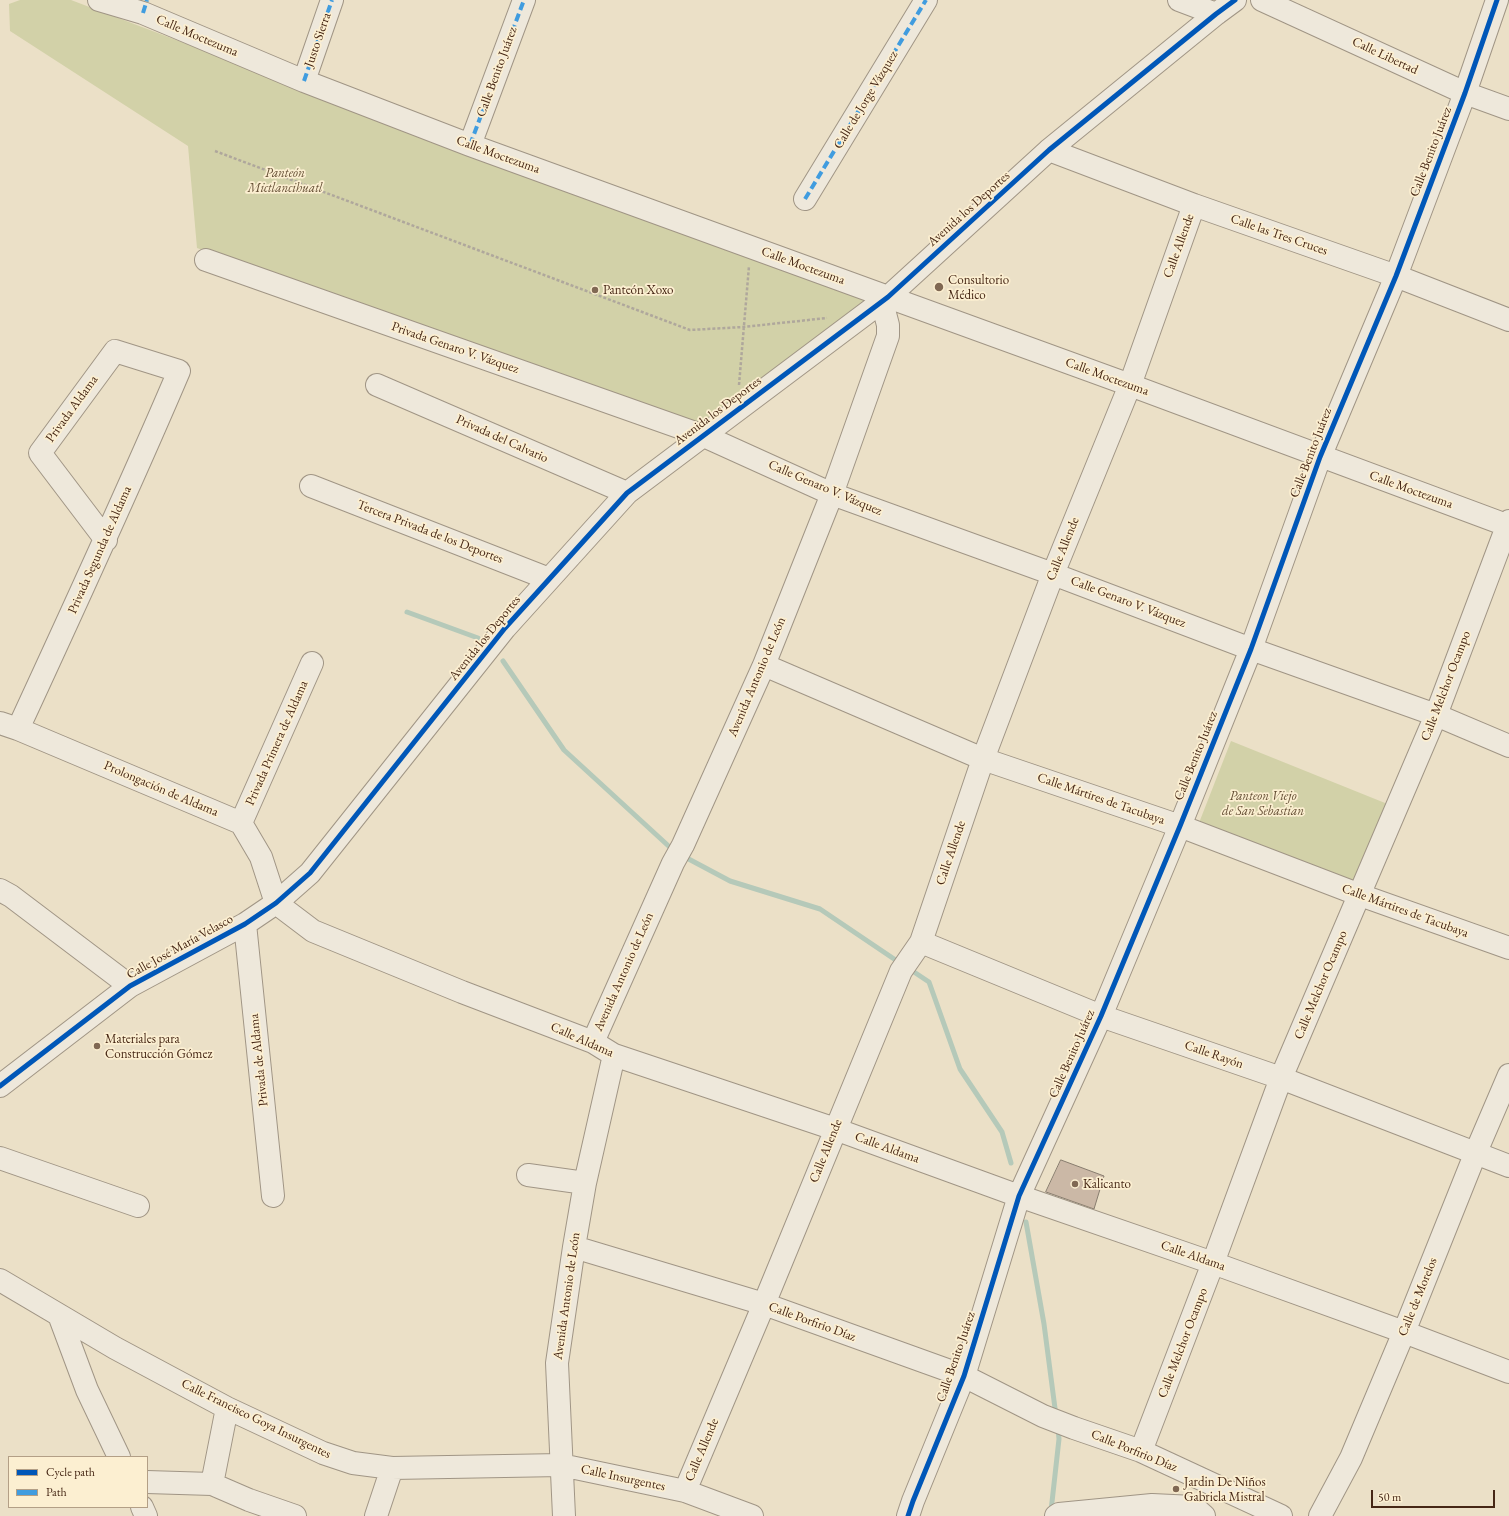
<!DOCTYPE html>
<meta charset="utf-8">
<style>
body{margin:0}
#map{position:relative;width:1509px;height:1516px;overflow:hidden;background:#ebe0c7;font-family:"EB Garamond",serif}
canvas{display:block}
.legend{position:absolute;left:8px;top:1456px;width:140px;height:52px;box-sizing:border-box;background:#fcefd1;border:1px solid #b39f86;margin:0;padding:5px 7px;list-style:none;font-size:12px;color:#462715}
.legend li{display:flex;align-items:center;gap:8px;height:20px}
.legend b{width:20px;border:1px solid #b39f86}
.scale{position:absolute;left:1371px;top:1490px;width:124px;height:18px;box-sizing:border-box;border:2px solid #462715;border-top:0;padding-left:5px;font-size:12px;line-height:14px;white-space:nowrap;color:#462715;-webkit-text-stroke:3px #fcefd1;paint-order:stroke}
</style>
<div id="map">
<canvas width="1509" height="1516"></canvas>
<ul class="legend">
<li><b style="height:5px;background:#0057b8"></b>Cycle path</li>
<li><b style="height:5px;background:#409cdf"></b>Path</li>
</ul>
<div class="scale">50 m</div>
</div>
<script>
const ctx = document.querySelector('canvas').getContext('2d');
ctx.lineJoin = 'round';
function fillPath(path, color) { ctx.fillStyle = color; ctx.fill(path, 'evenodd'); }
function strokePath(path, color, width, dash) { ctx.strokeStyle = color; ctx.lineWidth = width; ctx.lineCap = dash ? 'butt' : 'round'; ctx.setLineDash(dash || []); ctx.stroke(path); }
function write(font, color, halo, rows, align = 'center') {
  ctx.font = font + ' "EB Garamond",serif'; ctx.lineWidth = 3.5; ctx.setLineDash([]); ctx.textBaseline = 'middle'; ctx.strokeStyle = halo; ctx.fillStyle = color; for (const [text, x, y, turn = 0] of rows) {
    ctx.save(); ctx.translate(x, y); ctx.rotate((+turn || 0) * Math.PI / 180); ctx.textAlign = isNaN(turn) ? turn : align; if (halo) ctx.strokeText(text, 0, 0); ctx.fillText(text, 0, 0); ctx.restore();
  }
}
const green = new Path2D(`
 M20,0H71L723,248L882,302L704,436L659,410L197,248L188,146L10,31L9,4Z
 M1231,741L1390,805L1356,888L1197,828Z`);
const stream = new Path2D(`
 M407,612L478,638
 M503,661L564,750L674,851
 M683,856L730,881L820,909L900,963
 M908,968L929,982L960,1069L1002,1132L1011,1163
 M1026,1222L1044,1324L1056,1416
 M1051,1511L1059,1439L1058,1428`);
const building = new Path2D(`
 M1061,1160L1104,1176L1094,1209L1046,1192Z`);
const path = new Path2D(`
 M215,151L690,330L743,327L827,318
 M739,385L749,266`);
const minor = new Path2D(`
 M99,0L143,13L304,81L470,145L1130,385L1509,526
 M1179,0L1216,14
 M1262,0L1465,93L1509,109
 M304,81L332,0
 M470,145L524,0
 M1049,150L1194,205L1396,276L1509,320
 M805,199L926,0
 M206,260L704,436L832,494L1053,574L1251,649L1436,715L1509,746
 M377,385L627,493
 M311,486L549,579
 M764,665L983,759L1180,826L1360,895L1509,948
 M0,723L18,729L241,823L261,857L276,903
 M18,729C73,610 128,491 179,371L115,351L40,453L106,540
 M241,823L312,663
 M0,890L11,896L130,986
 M276,903L313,931L462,992L593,1042L614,1055L835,1129L1019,1196L1213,1263L1404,1332L1509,1372
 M245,924L273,1196
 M921,942L1101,1016L1281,1078L1509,1166
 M593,1042L673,863L683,845L764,665L832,494L888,336V325L882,302
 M0,1086L130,986L245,924L276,903L310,873L505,628L627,493L888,297L1049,150L1216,14L1235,0
 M0,1158L138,1206
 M528,1175L585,1183
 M574,1247L764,1304L964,1376L1043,1416L1074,1428L1141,1451L1281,1516
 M0,1280L115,1348L227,1408L323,1453L353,1463L392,1468L561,1465L685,1491L752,1516
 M59,1315L87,1390L119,1457
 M227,1408L212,1484L249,1500L295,1516
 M1141,1451L1213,1263L1281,1078L1436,715L1509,521
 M147,1482L212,1484
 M685,1491L764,1304L901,971L921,942L983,759L1053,574L1130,385L1194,205
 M142,1507L146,1516
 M376,1516L392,1468
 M564,1516L557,1363L574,1247L585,1183L614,1055
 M908,1516L913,1501L964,1376L1019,1196L1101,1016L1180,826L1251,649L1320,457L1396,276L1465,93L1497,0
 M1056,1516L1059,1514L1152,1505L1194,1507L1204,1516
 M1320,1516L1351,1458L1404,1332L1476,1152L1509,1075`);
const quiet = new Path2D(`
 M143,13L147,0
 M304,81L332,0
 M470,145L524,0
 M805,199L926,0`);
const cycleway = new Path2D(`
 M0,1086L130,986L245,924L276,903L310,873L505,628L627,493L888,297L1049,150L1216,14L1235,0
 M908,1516L913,1501L964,1376L1019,1196L1101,1016L1180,826L1251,649L1320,457L1396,276L1465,93L1497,0`);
const markers = [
 [939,287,5,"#806853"],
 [595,290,4,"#806853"],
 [97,1046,4,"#806853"],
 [1075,1184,4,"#806853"],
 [1176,1489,4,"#806853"]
];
const streetNames = [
 ["Calle Moctezuma",197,36,23],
 ["Justo Sierra",318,40,-71],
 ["Calle Libertad",1385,56,25],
 ["Calle Benito Juárez",497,72,-70],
 ["Calle de Jorge Vázquez",866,100,-59],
 ["Calle Benito Juárez",1431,152,-69],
 ["Calle Moctezuma",498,155,20],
 ["Avenida los Deportes",969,209,-42],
 ["Calle las Tres Cruces",1279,235,19],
 ["Calle Allende",1179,246,-70],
 ["Calle Moctezuma",803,266,20],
 ["Privada Genaro V. Vázquez",455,348,19],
 ["Calle Moctezuma",1107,377,20],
 ["Privada Aldama",72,409,-54],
 ["Avenida los Deportes",718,411,-37],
 ["Privada del Calvario",502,439,24],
 ["Calle Benito Juárez",1311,453,-69],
 ["Calle Genaro V. Vázquez",825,488,23],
 ["Calle Moctezuma",1411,490,20],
 ["Tercera Privada de los Deportes",430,532,21],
 ["Calle Allende",1063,549,-68],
 ["Privada Segunda de Aldama",100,550,-66],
 ["Calle Genaro V. Vázquez",1128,602,21],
 ["Avenida los Deportes",485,638,-51],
 ["Avenida Antonio de León",757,677,-67],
 ["Calle Melchor Ocampo",1446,686,-69],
 ["Privada Primera de Aldama",277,743,-66],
 ["Calle Benito Juárez",1196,756,-68],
 ["Prolongación de Aldama",161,789,23],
 ["Calle Mártires de Tacubaya",1101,799,19],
 ["Calle Allende",951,853,-71],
 ["Calle Mártires de Tacubaya",1405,911,20],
 ["Calle José María Velasco",180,947,-29],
 ["Avenida Antonio de León",624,972,-66],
 ["Calle Melchor Ocampo",1321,985,-67],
 ["Calle Aldama",582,1040,24],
 ["Calle Benito Juárez",1072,1054,-66],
 ["Calle Rayón",1214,1055,19],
 ["Privada de Aldama",259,1060,-96],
 ["Calle Aldama",887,1148,20],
 ["Calle Allende",826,1151,-68],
 ["Calle Aldama",1193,1256,19],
 ["Avenida Antonio de León",567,1296,-82],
 ["Calle de Morelos",1418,1297,-68],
 ["Calle Porfirio Díaz",812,1322,20],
 ["Calle Melchor Ocampo",1183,1343,-69],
 ["Calle Benito Juárez",956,1357,-71],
 ["Calle Francisco Goya Insurgentes",256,1419,26],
 ["Calle Allende",702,1450,-67],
 ["Calle Porfirio Díaz",1134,1451,22],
 ["Calle Insurgentes",623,1478,12]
];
const parkNames = [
 ["Panteón",285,173],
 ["Mictlancihuatl",285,188],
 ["Panteon Viejo",1263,796],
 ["de San Sebastian",1263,811]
];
const poiNames = [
 ["Consultorio",948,280],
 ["Médico",948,295],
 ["Panteón Xoxo",603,290],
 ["Materiales para",105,1039],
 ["Construcción Gómez",105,1054],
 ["Kalicanto",1083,1184],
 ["Jardin De Niños",1184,1482],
 ["Gabriela Mistral",1184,1497]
];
fillPath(green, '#d2d1a8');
strokePath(stream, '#b5c9b9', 5);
fillPath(building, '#cbb8a6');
strokePath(building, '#877c6e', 1);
strokePath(minor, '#a09585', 24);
strokePath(path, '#afa79c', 2.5, [3, 2]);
strokePath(minor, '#eee8db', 22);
strokePath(quiet, '#409cdf', 4, [8, 4]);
strokePath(cycleway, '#0057b8', 5);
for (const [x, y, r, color] of markers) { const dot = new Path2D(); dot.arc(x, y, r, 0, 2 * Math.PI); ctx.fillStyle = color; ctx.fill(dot); strokePath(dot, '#fcefd1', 1.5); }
write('13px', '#462715', '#fcefd1', streetNames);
write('italic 13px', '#644e34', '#fcefd1', parkNames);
write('13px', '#462715', '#fcefd1', poiNames, 'left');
</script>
